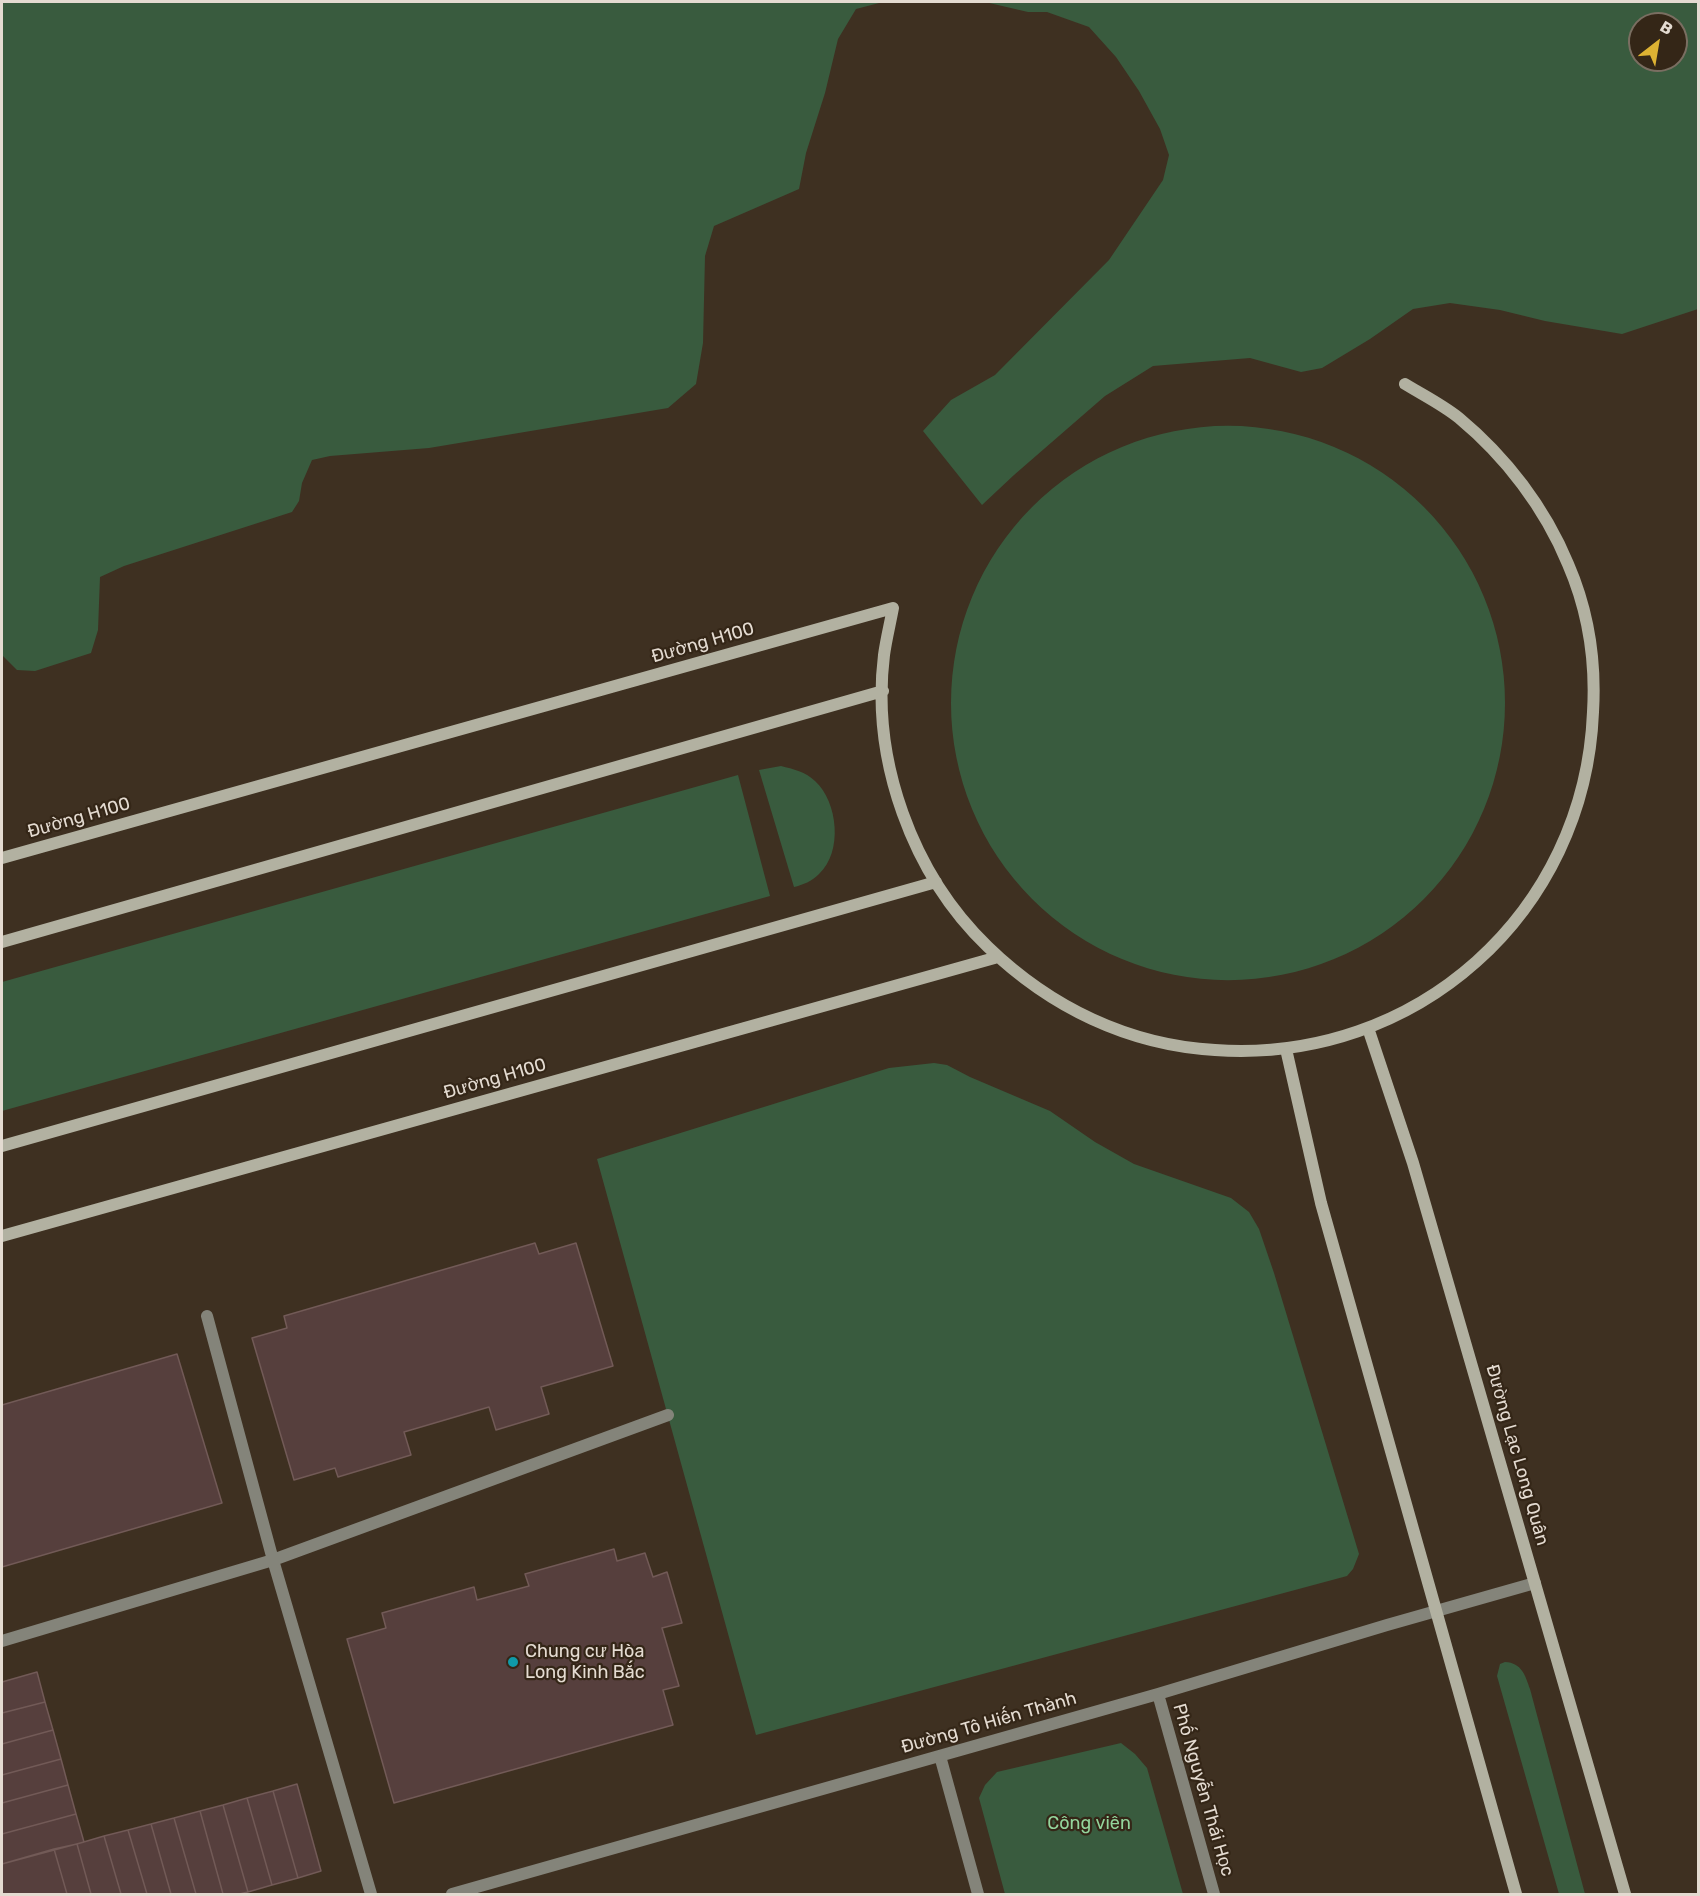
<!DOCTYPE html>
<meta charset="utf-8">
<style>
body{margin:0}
#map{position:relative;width:1700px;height:1896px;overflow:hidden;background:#3e3021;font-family:Rubik,sans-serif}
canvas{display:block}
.frame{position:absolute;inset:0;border:3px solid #e4dbd1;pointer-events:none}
.north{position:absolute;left:1628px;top:12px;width:60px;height:60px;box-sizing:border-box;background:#342617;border:2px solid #7a6e61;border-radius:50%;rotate:31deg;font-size:16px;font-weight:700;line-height:24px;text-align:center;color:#e4dbd1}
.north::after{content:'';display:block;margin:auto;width:21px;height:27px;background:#ddb233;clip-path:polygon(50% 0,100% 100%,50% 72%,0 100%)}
</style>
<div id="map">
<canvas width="1700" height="1896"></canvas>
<div class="frame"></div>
<div class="north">B</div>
</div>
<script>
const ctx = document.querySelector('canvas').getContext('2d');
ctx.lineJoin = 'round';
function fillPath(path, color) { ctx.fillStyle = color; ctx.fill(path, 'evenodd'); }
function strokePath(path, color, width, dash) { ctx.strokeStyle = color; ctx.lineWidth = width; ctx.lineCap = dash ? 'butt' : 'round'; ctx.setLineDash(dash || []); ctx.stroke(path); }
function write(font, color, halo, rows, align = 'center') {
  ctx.font = font + ' Rubik,sans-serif'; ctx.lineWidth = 4.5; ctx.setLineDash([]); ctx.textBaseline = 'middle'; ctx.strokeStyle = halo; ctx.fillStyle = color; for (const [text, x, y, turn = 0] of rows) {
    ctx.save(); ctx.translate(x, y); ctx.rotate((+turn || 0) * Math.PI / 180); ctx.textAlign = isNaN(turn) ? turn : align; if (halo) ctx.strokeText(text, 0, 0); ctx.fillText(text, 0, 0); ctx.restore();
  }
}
const green = new Path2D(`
 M2,2H883L856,9L838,39L825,93L806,153L799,189L714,226L705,256L703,343L696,384L668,408L429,448L330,456L312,460L302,483L299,501L292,512L124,566L100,577L98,630L91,653L35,671L17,670L2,655Z
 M985,2H1698V309L1622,334L1545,321L1500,310L1450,303L1413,309L1370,339L1322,368L1301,372L1250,358L1153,366L1105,396L1014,475L982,505L923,431L951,400L995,375L1109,260L1163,180L1169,155L1160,129L1139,91L1116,57L1089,27L1047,12H1028ZM1640,24H1676V60H1640Z
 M951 703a277 277 0 1 1 554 0a277 277 0 1 1-554 0Z
 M781,766C793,769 806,772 815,781C838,802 843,852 819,874C812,881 803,885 794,887L759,770Z
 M738,775L770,896L2,1111V982Z
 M934,1063L947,1065L970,1077L1050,1111L1095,1142L1134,1164L1231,1198L1249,1212L1259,1229L1274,1273L1359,1554L1353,1569L1347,1576L756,1735L597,1159L889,1068Z
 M1505,1662C1522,1663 1525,1675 1530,1689L1585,1894H1559L1497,1676L1500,1664Z
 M1121,1743L1135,1754L1147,1768L1183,1894H1005L979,1798L985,1785L997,1772Z`);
const building = new Path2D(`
 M535,1243L539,1254L576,1243L613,1366L541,1387L549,1414L496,1430L489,1407L404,1432L411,1455L338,1477L335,1468L294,1480L252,1338L287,1328L284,1316Z
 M177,1354L222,1503L2,1567V1405Z
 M614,1549L617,1561L645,1553L653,1577L667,1572L682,1623L662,1628L679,1686L663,1690L673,1725L394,1803L347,1639L386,1628L382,1613L474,1587L477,1600L529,1586L525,1574Z
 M37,1672L45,1702L2,1713V1682Z
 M45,1702L53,1730L2,1744V1713Z
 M53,1730L61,1759L2,1775V1744Z
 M61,1759L68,1785L2,1803V1775Z
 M297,1784L321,1871L298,1878L273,1791Z
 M68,1785L76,1814L2,1834V1803Z
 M273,1791L298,1878L272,1885L247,1798Z
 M247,1798L272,1885L248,1892L223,1805Z
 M223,1805L248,1892L239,1894H223L200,1811Z
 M200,1811L223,1894H196L174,1818Z
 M76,1814L84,1842L2,1864V1834Z
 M174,1818L196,1894H171L151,1824Z
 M151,1824L171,1894H147L128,1830Z
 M128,1830L147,1894H121L104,1836Z
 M104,1836L121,1894H91L77,1844Z
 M77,1844L91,1894H67L54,1849Z
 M54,1849L67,1894H2V1864Z`);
const lane = new Path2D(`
 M207,1316L273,1560L371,1894
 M2,1641L273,1560L668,1415`);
const street = new Path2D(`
 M1158,1694L1214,1894
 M940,1756L978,1894
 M452,1894L1158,1694L1387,1625L1535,1583`);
const secondary = new Path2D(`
 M2,858L893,608C890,624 886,640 884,655C871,760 912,874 988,947C1050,1007 1128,1045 1215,1050C1416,1064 1585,913 1593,712C1596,662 1588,610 1568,564C1545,508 1506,457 1459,418C1443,405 1423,395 1405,384
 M2,942L883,691
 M1368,1028L1413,1163L1625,1894
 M1286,1049L1321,1203L1516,1894
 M2,1146L936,882
 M2,1236L998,957`);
const markers = [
 [513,1662,6,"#0f9aa8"]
];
const streetNames = [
 ["Đường H100",703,643,-16],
 ["Đường H100",79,818,-16],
 ["Đường H100",495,1079,-16],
 ["Đường Lạc Long Quân",1517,1455,74],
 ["Đường Tô Hiến Thành",989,1723,-16],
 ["Phố Nguyễn Thái Học",1203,1790,74]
];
const poiNames = [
 ["Chung cư Hòa",525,1652],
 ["Long Kinh Bắc",525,1673]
];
const parkNames = [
 ["Công viên",1089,1824]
];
fillPath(green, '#395b3e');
fillPath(building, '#563f3d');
strokePath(building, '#725a57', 1.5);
strokePath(lane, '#84847a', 12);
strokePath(street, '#84847a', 12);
strokePath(secondary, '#b2b1a1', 12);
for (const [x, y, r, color] of markers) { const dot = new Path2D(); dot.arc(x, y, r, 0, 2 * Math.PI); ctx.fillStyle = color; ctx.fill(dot); strokePath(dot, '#342617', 2); }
write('18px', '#e4dbd1', '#342617', streetNames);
write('18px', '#e4dbd1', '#342617', poiNames, 'left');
write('18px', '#93d59c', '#342617', parkNames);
</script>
